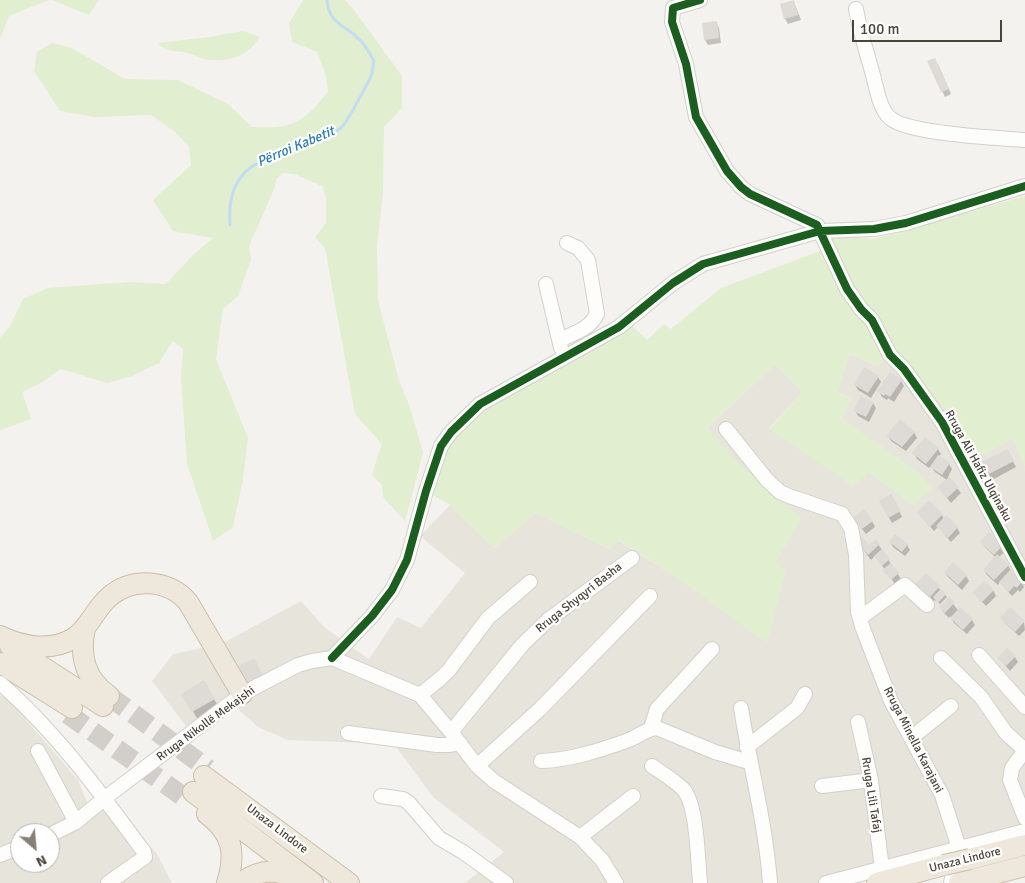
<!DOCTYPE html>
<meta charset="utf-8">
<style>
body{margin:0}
#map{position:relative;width:1025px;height:883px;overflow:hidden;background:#f4f2ee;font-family:Signika,sans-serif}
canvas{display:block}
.north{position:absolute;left:10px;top:823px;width:50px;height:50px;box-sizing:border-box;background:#fff;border:1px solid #b7b4b0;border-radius:50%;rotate:153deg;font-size:14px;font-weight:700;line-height:20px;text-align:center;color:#4b4439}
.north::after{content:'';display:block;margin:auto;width:18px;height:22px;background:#868178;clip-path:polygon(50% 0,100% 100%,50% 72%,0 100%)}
.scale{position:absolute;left:852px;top:20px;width:150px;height:22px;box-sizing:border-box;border:2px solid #4b4439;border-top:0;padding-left:6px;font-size:15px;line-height:18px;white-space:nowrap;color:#4b4439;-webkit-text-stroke:4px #fff;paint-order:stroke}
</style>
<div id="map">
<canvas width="1025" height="883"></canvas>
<div class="north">N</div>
<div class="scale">100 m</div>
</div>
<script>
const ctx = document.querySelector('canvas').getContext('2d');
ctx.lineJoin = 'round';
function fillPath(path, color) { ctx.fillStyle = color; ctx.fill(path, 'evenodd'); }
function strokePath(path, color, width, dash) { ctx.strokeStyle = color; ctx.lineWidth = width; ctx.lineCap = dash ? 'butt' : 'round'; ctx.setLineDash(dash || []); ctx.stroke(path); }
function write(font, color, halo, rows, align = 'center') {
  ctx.font = font + ' Signika,sans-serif'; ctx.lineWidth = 4.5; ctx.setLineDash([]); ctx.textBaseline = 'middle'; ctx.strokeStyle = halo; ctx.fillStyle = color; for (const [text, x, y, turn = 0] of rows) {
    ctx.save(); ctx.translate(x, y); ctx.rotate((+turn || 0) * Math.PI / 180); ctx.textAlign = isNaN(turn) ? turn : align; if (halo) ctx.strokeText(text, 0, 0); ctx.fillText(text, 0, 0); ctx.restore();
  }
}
const residential = new Path2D(`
 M849,354L878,366L890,355L1013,439L1025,466V838L851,883H465L504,852L433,797L394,744L288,740L258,727L237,708L186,726L152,681L173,654L221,644L301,601L324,627L369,659L397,617L421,628L465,573L420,536L450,505L494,548L536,513L610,549L618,540L671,574L776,562L739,464L707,428L775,364L803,392L769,428L870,473L914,505L919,473L841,419L852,398L837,393Z
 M0,695L9,700L78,780L87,802L77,821L105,798L157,854L172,883H0ZM20,833H50V863H20Z`);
const green = new Path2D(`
 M0,0H49L9,16L0,39Z
 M52,0H99L89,15Z
 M303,0H345L354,10L402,76V108L384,127L383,192L377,246L378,300L399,381L409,404L423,453L405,521L383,497L382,485L372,475L382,444L355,414L325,248L315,237L326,223V197L322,186L294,174L282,173L276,179L275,187L249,246L251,260L238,296L223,309L216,359L248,438L243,479L233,527L213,541L187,464L181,378L183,349L173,341L159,363L132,376L107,383L61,369L39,384L22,392L31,419L0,430V338L10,326L23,299L48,288L130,282L166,284L193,255L213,238L173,231L153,200L191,165L189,146L174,131L151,115L95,117L60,111L34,71L37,52L52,43L72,48L125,79L178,80L228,104L252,127C293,129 304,123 328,91L325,72L317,52L292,42L289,23Z
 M243,31L260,37C248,55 232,62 210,60C202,59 194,55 187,53C175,50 167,53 158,43L209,37Z
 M1025,196V466L1013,439L965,465L890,355L878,366L849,354L837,393L852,398L842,419L919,473L932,488L914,505L870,473L853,486L769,429L803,392L775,364L707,428L739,464L802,518L776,562L786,570L767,643L671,574L619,540L610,549L536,513L494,548L450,505L426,491L437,455L473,409L628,322L647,340L664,324L671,329L721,288L828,248L820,231L873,239Z`);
const shadow = new Path2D(`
 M794,2L801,20L788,24L785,19Z
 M716,22L719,28L721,43L708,45L705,40Z
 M929,62L938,64L951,94L945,97Z
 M878,377L881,382L871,398L858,390L855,385Z
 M901,381L904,386L894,402L888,398L887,400L882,397L879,391Z
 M873,403L876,408L869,422L858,416L855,411Z
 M914,432L917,438L906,451L891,441L888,436Z
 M938,449L941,454L938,457L949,464L952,469L948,477L961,493L951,503L939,488L947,480L935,472L931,466L929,468L917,459L914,453Z
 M1007,450L1016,467L992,480L983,463Z
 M891,495L902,517L892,523L880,501Z
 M918,513L942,515L944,519L946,517L957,528L960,533L951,542L938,527L934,531Z
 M872,521L875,527L866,534L858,524Z
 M989,533L1006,551L999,557L1008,565L1011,571L1010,572L1021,582L1024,587L1020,592L1018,590L1012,596L1000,582L998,585L987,575L984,570L996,558L985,547L982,542Z
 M876,541L901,579L895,584L875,556L871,560L861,547H869Z
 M890,542L907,545L910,550L905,556L893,547Z
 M953,564L966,576L969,581L962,590L948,577L945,572Z
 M926,575L947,597L940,604L935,600L933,602L920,589L917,584Z
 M993,590L996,596L986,606L974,593Z
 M949,599L958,610L972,620L975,625L967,634L954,623L950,616L949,618L944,613L941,608Z
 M1002,618L1024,622L1025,630L1019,636L1005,623Z
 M1015,657L1018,662L1010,671L999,658Z
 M203,681L219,707L198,720L183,694Z`);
const stream = new Path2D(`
 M230,225C224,145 294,162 341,128C346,124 368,83 371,76C373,71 373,65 374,61C370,54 366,46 361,41C347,25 329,26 327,0`);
const building = new Path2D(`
 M794,0L798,15L784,19L780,4Z
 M717,21L719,38L704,40L702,23Z
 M935,58L949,89L941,92L927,61Z
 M864,367L879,376L868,393L854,385Z
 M890,372L902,380L890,397L885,394L884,396L877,391Z
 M861,396L874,402L866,417L853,411Z
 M900,419L915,432L902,447L886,436Z
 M925,437L939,448L926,464L912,453Z
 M1008,449L1014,461L987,475L981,462Z
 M938,455L950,463L942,475L930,467Z
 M949,477L959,487L947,498L937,487Z
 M891,494L901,511L888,518L879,501Z
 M929,500L943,514L930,527L917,513Z
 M864,509L873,521L862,529L853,518Z
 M946,515L958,527L948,538L936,526Z
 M989,532L1003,545L994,555L980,542Z
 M895,534L908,544L902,552L889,542Z
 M862,537L869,545L876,539L880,544L868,555L856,542Z
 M882,549L890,559L882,566L874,556Z
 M997,554L1009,565L994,580L983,570Z
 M953,562L967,575L958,585L944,572Z
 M891,563L899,573L891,580L882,570Z
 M1010,570L1022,581L1017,588L1014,586L1009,592L999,582Z
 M926,573L940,586L930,597L915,584Z
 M984,581L994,590L982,602L972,593Z
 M941,589L946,594L938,603L933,597Z
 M949,597L955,602L945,613L939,607Z
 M960,607L973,619L963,630L950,618Z
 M1010,607L1025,621L1015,632L1000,618Z
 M1007,648L1016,656L1006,666L997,658Z
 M254,658L263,675L244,684L235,668Z
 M204,680L215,699L192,712L181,694Z`);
const highwayTunnel = new Path2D(`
 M109,696L208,769
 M68,714L188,800`);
const minor = new Path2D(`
 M700,0L673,8L672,22L686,64L696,117L727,171L741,187L750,194L817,225L847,289L861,309L872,320L890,355L904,369L942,422L1025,577
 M856,9C860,32 867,53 873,75C877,89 879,108 890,118C908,134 998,138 1025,140
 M546,284L561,348
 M560,340C574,333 590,329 597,314L588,260L578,248L567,243
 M726,429L767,480L780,492L789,496L842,514L851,528L856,555L858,612L863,629L891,701L942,795L959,848L951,883
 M860,618L905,585L927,605
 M979,655L1025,707
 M332,658L372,616L392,590L407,560L426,491L441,446L451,432L480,404L619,327L673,283L703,264L820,231L874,229L906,223L1025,186
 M941,658L981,697L1006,733L1025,750
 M0,683C56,732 100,792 144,852L145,857L108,883
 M420,695L441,678L449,670L488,618L530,582
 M741,708C750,766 766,825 770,883
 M858,722L871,780L882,869
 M651,728L657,709L712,649
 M451,732L523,644L548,620L632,558
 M348,733L437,745H450L460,743
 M911,738L951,706
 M747,747L797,708L805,694
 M1025,750L1012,768L1010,780L1025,818
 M38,751L76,822
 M541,761C571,760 601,750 629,740C639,736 646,729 657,728L715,752L749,762
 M477,766L540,709L650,596
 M652,766C662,773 674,780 683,789C697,803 698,861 700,883
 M822,786L871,780
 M381,796L403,799L409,803L439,838L463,852L506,883
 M50,835L76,822L105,798L242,694L298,665L312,661L332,658L420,695L451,732L477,766L494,781L580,837L602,860L616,883
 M580,837L633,796
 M0,855L20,847
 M826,883L1025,831`);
const highway = new Path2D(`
 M85,628C79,656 85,679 109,696
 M0,636C23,647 51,652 74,638C89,628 95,609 109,597C132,577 168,579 188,602L242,694
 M10,646L103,706
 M0,663L72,708
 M204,776L349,883
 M193,792L313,883
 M207,814C233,833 236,854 227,883
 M970,859L1025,845
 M241,883C260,868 279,869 299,880
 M877,883L944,865
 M959,883L1025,866`);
const highwayBridge = new Path2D(`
 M944,865L970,859`);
const cycleway = new Path2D(`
 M700,0L673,8L672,22L686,64L696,117L727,171L741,187L750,194L817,225L847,289L861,309L872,320L890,355L904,369L942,422L1025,577
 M332,658L372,616L392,590L407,560L426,491L441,446L451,432L480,404L619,327L673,283L703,264L820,231L874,229L906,223L1025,186`);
const streetNames = [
 ["Rruga Ali Hafiz Ulqinaku",978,466,61],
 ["Rruga Shyqyri Basha",579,598,-38],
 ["Rruga Nikollë Mekajshi",206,724,-36],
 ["Rruga Minella Karajani",913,740,63],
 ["Rruga Lili Tafaj",871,795,81],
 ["Unaza Lindore",277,829,37],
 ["Unaza Lindore",965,860,-14]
];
const waterNames = [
 ["Përroi Kabetit",296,147,-23]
];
fillPath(residential, '#e7e4dc');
fillPath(green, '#e1eecf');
fillPath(shadow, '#0003');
strokePath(stream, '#c0ddf1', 3);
fillPath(building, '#dedbd6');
strokePath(highwayTunnel, '#d2cfca', 20, [20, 10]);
strokePath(minor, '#d2d0cb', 16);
strokePath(highway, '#ccbfa9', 22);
strokePath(minor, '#fdfdfc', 14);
strokePath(highway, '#ede8db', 20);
strokePath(highwayBridge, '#ccbfa9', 22, []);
strokePath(highwayBridge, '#ede8db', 20);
strokePath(cycleway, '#1b5e20', 8);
write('12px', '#4b4439', '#fff', streetNames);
write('italic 14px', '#2e7ab2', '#fff', waterNames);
</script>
